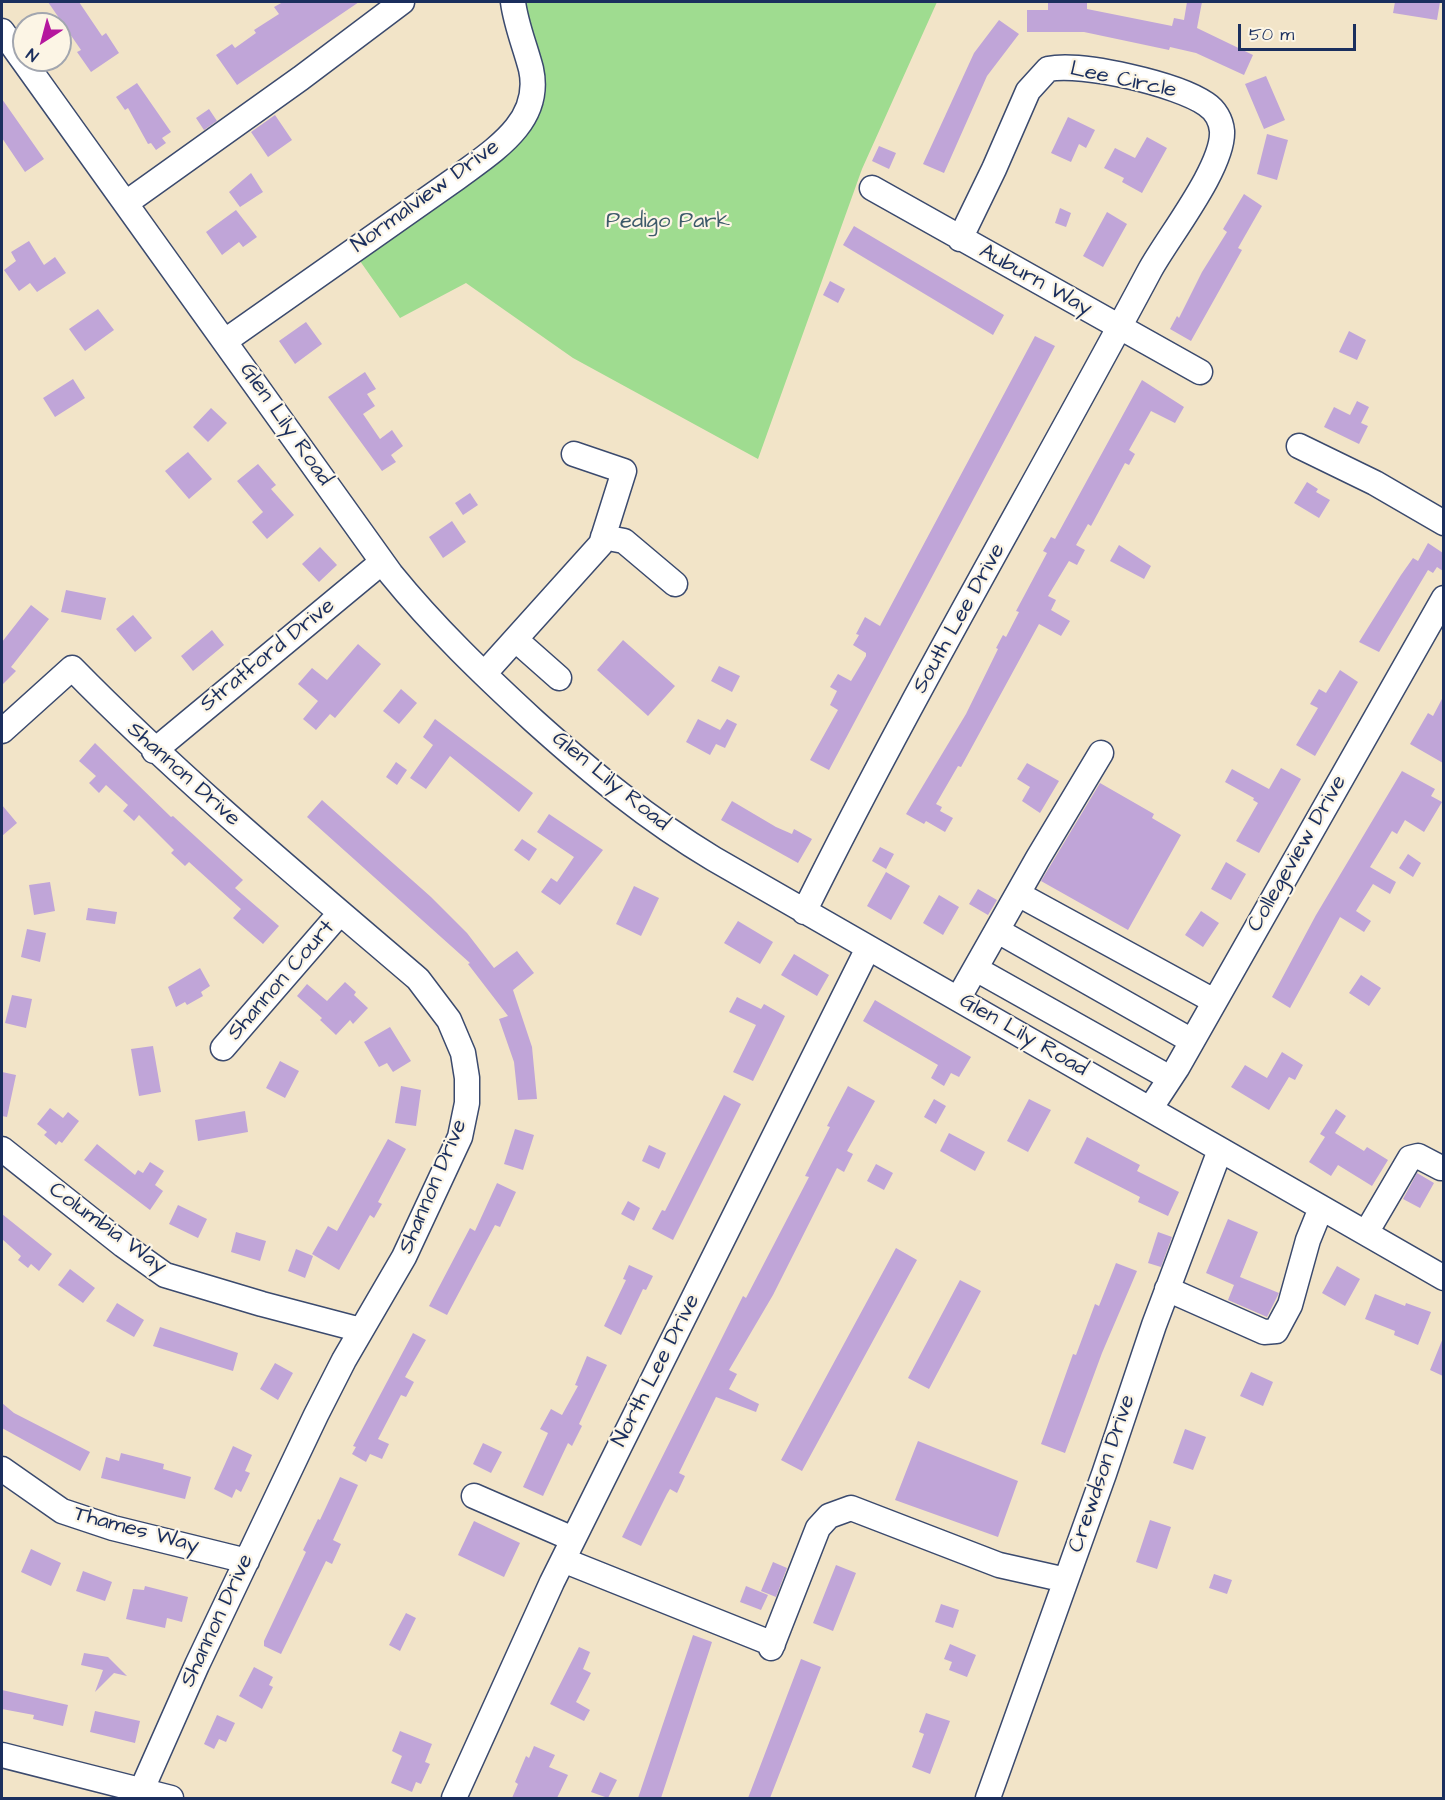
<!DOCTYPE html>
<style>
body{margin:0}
#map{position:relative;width:1445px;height:1800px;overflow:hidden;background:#f2e4c8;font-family:"Architects Daughter",sans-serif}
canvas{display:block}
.frame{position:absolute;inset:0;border:3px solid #1b2f5e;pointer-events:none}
.north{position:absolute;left:12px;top:12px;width:60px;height:60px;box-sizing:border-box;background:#fcf5e5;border:2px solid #a2a6af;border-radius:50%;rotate:216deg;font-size:16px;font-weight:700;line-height:24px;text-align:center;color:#1b2f5e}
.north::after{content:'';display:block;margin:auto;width:21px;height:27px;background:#b5179e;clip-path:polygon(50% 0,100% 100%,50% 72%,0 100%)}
.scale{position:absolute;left:1238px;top:24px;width:118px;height:27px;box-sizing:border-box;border:3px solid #1b2f5e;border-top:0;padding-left:8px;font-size:18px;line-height:21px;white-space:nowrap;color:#1b2f5e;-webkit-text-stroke:4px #fcf5e5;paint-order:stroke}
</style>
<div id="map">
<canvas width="1445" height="1800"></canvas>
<div class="frame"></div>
<div class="north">N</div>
<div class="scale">50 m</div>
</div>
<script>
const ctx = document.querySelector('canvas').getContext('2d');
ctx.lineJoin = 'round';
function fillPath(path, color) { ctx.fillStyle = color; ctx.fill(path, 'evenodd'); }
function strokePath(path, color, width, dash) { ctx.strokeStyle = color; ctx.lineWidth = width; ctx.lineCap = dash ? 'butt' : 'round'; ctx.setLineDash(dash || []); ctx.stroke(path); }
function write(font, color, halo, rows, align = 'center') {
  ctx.font = font + ' "Architects Daughter",sans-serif'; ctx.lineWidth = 4.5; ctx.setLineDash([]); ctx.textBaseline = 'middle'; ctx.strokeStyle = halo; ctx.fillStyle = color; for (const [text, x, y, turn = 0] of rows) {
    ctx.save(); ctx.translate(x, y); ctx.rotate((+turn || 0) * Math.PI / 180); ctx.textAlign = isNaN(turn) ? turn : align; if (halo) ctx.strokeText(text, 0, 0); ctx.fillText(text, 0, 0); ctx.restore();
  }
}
const green = new Path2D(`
 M523,2H937L862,169L758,459L573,358L466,283L400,318L360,261L505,156C572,96 540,72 523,2Z`);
const building = new Path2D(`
 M48,2H79L102,36L106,33L119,53L91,72L77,52L81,50Z
 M283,2H359L237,85L216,55L232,44L235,48L256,33L254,30L279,14L274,7Z
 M1087,2V9L1172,26L1174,18L1184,20L1187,2H1202L1197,28L1253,55L1244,75L1196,53L1170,47L1169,50L1084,32H1027V10H1048V3Z
 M1395,2H1440L1437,20L1393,13Z
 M999,20L1019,34L987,76L944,173L923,164L974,53Z
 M1266,76L1285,120L1264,129L1245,84Z
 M137,83L171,132L162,138L166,143L156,150L151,143L148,144L128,108L125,110L116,97Z
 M2,99L44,159L25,172L2,138Z
 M209,109L217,121L204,130L196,118Z
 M275,115L292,140L268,157L251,132Z
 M1068,117L1095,130L1086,148L1079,144L1071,162L1051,153Z
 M1267,134L1288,140L1277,180L1257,174Z
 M1147,137L1167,148L1142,193L1122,182L1124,178L1104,168L1115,148L1135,158Z
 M879,146L896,153L889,169L872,161Z
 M251,173L263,192L240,207L229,192Z
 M1244,194L1262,206L1238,248L1242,250L1191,341L1170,329L1177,316L1179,318L1202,272L1227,232L1223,229Z
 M1060,208L1071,213L1066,227L1055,223Z
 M236,210L257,237L243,247L239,242L222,255L206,232Z
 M1107,212L1127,224L1103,267L1083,256Z
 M854,226L1004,315L993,335L843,245Z
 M29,241L44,265L55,257L66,273L37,292L30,283L19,291L4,270L16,261L11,252Z
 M830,281L845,289L838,303L823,295Z
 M98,309L114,330L85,351L69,329Z
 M306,322L322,344L295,364L279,341Z
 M1349,331L1366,340L1357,360L1339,352Z
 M1035,336L1055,346L829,770L810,760L838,710L830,705L837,691L830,687L838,674L851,681L866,656V653L853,645L859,635L856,634L865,617L880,626Z
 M365,372L376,389L367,394L375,406L363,414L380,439L392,430L403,446L391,455L396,462L382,471L328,397Z
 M73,379L85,398L55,417L43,398Z
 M1142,380L1184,407L1175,423L1151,411L1129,450L1135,454L1129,465L1125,463L1091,526L1088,524L1076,545L1085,550L1077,565L1069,561L1048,596L1056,600L1051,610L1070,621L1061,636L1039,624L961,767L958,766L936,804L942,807L940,811L953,818L945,832L926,821L924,824L906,814L966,714L998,649L996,648L1003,635L1006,637L1019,612L1016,611L1047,553L1043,551L1051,537L1055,539Z
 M1357,401L1369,407L1361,423L1368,426L1359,444L1324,427L1334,407L1350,415Z
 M211,408L227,423L208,442L193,427Z
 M188,452L212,479L189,499L165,471Z
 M258,464L276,485L271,489L294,515L267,539L252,522L263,512L237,481Z
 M1307,482L1318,489L1316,492L1330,500L1319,518L1294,503Z
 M470,493L478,505L463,515L455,503Z
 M452,521L466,542L443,558L429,537Z
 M1428,543L1443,553V571L1437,567L1433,573L1428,570L1379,652L1359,642L1401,575L1413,558L1418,561Z
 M1119,545L1151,566L1144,579L1110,561Z
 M320,547L337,565L319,582L302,564Z
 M66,590L106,598L101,620L61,612Z
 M31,605L49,619L11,667L16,671L2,685V642Z
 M133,615L152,638L135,652L116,629Z
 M212,630L224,645L193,671L181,656Z
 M623,640L675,686L648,716L597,670Z
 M358,644L381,664L335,718L330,714L316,730L303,719L318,701L298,684L312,668L327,680Z
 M719,666L740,676L732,692L711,681Z
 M1340,670L1358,682L1315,756L1296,745L1318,708L1310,704L1319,689L1326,693Z
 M401,689L417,703L399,724L383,711Z
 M1443,697V763L1410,744L1428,713L1433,716Z
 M435,719L533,793L519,812L450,756L426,789L410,778L433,745L423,737Z
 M698,719L720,730L727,719L737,724L725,748L716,744L710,755L686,742Z
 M95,743L171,817L173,816L243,880L235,888L279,926L263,944L233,918L241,909L189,862L185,866L171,853L174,850L139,815L134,821L123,811L128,805L106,785L99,793L89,783L96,776L79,761Z
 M396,762L407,770L397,785L386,777Z
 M1027,763L1059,781L1040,813L1022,801L1030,787L1017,779Z
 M1281,768L1301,779L1259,853L1236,841L1258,803L1253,800L1254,798L1225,782L1232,769L1269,789Z
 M1402,771L1435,789L1431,796L1442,802L1424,832L1405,820L1397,834L1392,831L1370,867L1396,882L1390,894L1373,884L1356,911L1371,921L1364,932L1340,917L1290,1008L1272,997L1316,915Z
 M1100,783L1154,814L1152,818L1181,835L1128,930L1041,881Z
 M322,800L431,897L467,933L494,968L517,951L534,973L513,990L532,1047L537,1099L518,1100L514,1062L499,1019L508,1016L468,964L470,963L307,817Z
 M732,801L776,827L792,834L794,829L812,839L798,863L721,820Z
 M2,805L17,823L2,836Z
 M549,814L603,850L560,905L541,892L551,878L557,882L574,857L537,832Z
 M522,839L537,849L529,861L514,850Z
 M880,847L894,854L886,869L872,861Z
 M1408,854L1421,863L1413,877L1399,868Z
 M1226,862L1246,874L1231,900L1211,889Z
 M886,872L910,886L891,920L867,906Z
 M50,882L55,911L34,915L29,885Z
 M634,886L659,898L641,936L616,924Z
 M978,889L997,900L988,915L969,904Z
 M939,895L959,907L943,935L923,923Z
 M88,908L117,912L115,924L86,920Z
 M1201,911L1219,923L1203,947L1185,935Z
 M738,921L773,942L760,964L724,943Z
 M27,929L46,933L40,962L21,957Z
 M794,954L829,975L817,996L781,975Z
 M200,968L210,986L201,992L203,996L187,1005L185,1002L176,1007L168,987Z
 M1361,975L1381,988L1369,1006L1349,993Z
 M345,982L356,992L354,995L368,1008L353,1024L350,1020L336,1035L320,1020L322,1018L297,996L307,984L327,1001Z
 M12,995L32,999L26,1028L5,1023Z
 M737,997L761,1009L764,1004L785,1016L753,1081L733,1072L756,1025L729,1012Z
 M875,1000L971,1057L959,1077L951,1073L944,1086L931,1078L938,1065L863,1021Z
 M390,1027L411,1061L393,1072L387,1063L379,1067L364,1042Z
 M153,1046L161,1092L139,1096L131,1049Z
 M1282,1052L1303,1065L1295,1080L1289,1077L1269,1110L1231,1087L1245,1065L1267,1078Z
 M280,1061L299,1071L285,1098L266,1088Z
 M2,1072L16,1075L7,1117L2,1116Z
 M401,1086L421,1090L416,1126L395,1123Z
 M848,1086L875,1101L847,1151L853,1154L844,1172L837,1168L773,1295L729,1370L737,1374L729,1389L759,1404L756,1412L716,1397L679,1473L685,1476L677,1493L670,1489L667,1494L641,1546L622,1537L743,1296L746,1298L809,1177L805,1176L830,1127L827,1126Z
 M724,1095L741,1104L673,1240L652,1229L662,1210L665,1211Z
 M934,1099L946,1106L936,1124L924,1117Z
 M1029,1099L1051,1110L1028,1152L1007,1141Z
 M50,1108L63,1118L68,1112L79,1121L62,1143L59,1141L56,1145L44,1135L47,1132L37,1124Z
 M1336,1109L1346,1116L1335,1133L1364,1151L1367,1147L1388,1160L1372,1186L1338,1165L1331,1176L1309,1162L1325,1137L1320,1134Z
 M245,1111L248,1132L198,1141L195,1120Z
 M515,1129L534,1135L523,1170L504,1164Z
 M949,1133L985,1152L975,1171L940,1151Z
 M1087,1137L1140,1165L1137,1171L1179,1192L1168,1216L1138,1202L1140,1197L1074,1163Z
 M388,1139L406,1149L378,1202L382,1204L374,1218L370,1215L339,1270L312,1254L328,1226L337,1231Z
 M97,1144L135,1175L138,1170L143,1173L150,1162L164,1171L155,1185L163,1191L150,1210L84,1160Z
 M649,1145L666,1153L659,1169L642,1161Z
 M876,1164L893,1173L884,1190L867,1181Z
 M1417,1173L1434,1183L1420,1208L1403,1199Z
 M497,1183L516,1192L500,1227L495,1225L447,1315L429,1306L470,1228L475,1231Z
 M628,1201L640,1208L634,1221L621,1214Z
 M178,1205L207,1219L198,1238L169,1224Z
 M2,1214L52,1254L39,1271L31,1264L28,1268L18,1260L21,1256L2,1239Z
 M1228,1219L1258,1232L1240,1277L1279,1293L1267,1317L1228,1300L1234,1285L1206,1273Z
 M236,1232L266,1241L260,1261L231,1252Z
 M1158,1232L1172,1237L1161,1267L1148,1263Z
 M896,1248L917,1260L802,1471L781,1460Z
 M296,1249L313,1256L305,1278L288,1271Z
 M1116,1263L1137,1271L1102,1353L1065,1453L1041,1444L1073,1354L1076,1355L1095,1304L1099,1306Z
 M629,1265L653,1276L646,1290L643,1289L621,1335L604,1326L626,1280L623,1279Z
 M1337,1266L1360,1279L1345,1306L1322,1293Z
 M70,1269L95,1288L83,1303L58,1285Z
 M960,1280L981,1291L929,1389L908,1378Z
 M1375,1294L1405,1306L1406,1303L1431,1312L1418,1345L1394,1335L1395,1331L1365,1319Z
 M117,1303L144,1320L134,1337L106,1321Z
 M160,1327L238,1353L233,1371L153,1346Z
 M413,1333L426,1340L405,1377L414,1382L406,1397L401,1395L378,1439L389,1444L382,1459L370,1454L366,1462L352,1454L356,1447L353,1446Z
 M1443,1338V1376L1430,1370Z
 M587,1356L607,1365L579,1424L582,1426L572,1446L568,1443L543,1496L523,1487L548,1433L540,1429L551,1409L562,1415L578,1386L575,1385Z
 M275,1363L293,1373L278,1400L260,1389Z
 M1251,1372L1273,1382L1263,1406L1240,1396Z
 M2,1403L14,1413L90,1452L80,1471L2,1428Z
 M1185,1429L1206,1437L1193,1470L1173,1463Z
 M918,1441L1018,1481L998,1537L895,1500Z
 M483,1443L502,1452L491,1473L473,1464Z
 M233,1446L252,1455L245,1471L250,1473L241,1492L236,1489L232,1498L214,1489Z
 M121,1453L164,1464L163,1469L191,1477L185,1499L101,1478L106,1457L119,1461Z
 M340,1477L358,1485L333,1540L341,1544L332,1564L326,1561L281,1654L264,1646V1641L306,1552L303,1550L318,1519L320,1520Z
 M1150,1520L1171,1527L1157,1569L1136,1562Z
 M474,1521L520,1543L504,1577L458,1555Z
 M31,1549L61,1563L51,1586L21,1572Z
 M773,1562L787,1568L776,1597L761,1591Z
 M836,1565L856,1573L833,1631L813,1623Z
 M83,1571L112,1582L105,1601L76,1591Z
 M1214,1574L1232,1580L1227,1594L1209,1588Z
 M145,1586L188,1597L182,1622L167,1618L165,1628L126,1619L133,1589L144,1590Z
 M746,1586L768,1595L761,1610L740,1602Z
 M941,1604L959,1610L953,1628L935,1622Z
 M406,1613L416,1618L400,1651L389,1645Z
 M693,1635L712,1642L661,1798H638Z
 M950,1644L976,1655L967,1677L949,1670L952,1662L944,1659Z
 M579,1647L590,1652L583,1669L591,1673L576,1702L590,1710L584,1721L550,1704Z
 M84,1653L108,1657L127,1676L114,1673L95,1692L103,1670L81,1665Z
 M801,1659L821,1667L770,1798H748Z
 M254,1667L273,1677L269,1685L273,1687L262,1709L239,1696Z
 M2,1690L68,1705L63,1726L33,1719L34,1715L2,1709Z
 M95,1711L140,1721L135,1743L90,1732Z
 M926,1713L950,1721L930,1774L912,1767L924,1734L919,1732Z
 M217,1715L235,1723L226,1742L219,1739L214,1749L204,1744Z
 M400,1731L432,1744L425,1762L430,1764L421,1784L416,1782L412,1792L391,1783L402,1756L392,1751Z
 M534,1746L555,1755L549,1767L568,1775L557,1798H512L518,1784L515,1782L526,1756L529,1758Z
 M600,1772L617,1780L608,1798L591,1792Z`);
const minor = new Path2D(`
 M2,31L391,574C434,627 483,674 534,721C593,774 646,818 714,859L1444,1278
 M872,188L1200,372
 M126,203L301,78L402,2
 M225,341L454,180C491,152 543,123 531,69C525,46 516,25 513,2
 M1299,446L1375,483L1444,523
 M603,537L624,541L675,584
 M516,640L559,678
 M484,674L601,544L624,471L574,454
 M2,731L72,668C181,779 300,878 418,979L449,1020L463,1053L467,1078V1103L460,1137L404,1257L344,1360L316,1415L197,1665L138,1798
 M154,751L382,562
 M1018,894L1214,1001
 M804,912C912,694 1036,484 1150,270C1168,237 1224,167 1222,131C1221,120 1215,110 1206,104C1177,84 1082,62 1048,69L1028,91L994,169L960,239
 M998,931L1192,1041
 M976,969L1170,1078
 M958,999L1038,858L1101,753
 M223,1048L340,913
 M1150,1109L1177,1068L1444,598
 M2,1149L123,1245L165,1275L262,1304L361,1330
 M1366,1233L1410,1158L1418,1156L1441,1168
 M1167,1289L1264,1332L1276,1331L1290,1305L1308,1240L1321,1208
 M2,1469L62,1511L113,1528L247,1561
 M474,1496L573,1539
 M563,1560L773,1644
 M771,1648L818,1528L829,1516L851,1508L999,1565L1066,1580
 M2,1755L171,1798
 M454,1798L552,1582L868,948
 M988,1798L1104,1474L1154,1325L1220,1150`);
const streetNames = [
 ["Lee Circle",1123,81,12],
 ["Normalview Drive",426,197,-36],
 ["Auburn Way",1035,281,29],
 ["Glen Lily Road",285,425,55],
 ["South Lee Drive",960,619,-61],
 ["Stratford Drive",268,656,-39],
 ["Shannon Drive",183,775,42],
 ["Glen Lily Road",610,782,39],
 ["Collegeview Drive",1298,854,-60],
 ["Shannon Court",282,981,-49],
 ["Glen Lily Road",1023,1036,30],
 ["Shannon Drive",434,1187,-67],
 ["Columbia Way",107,1229,36],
 ["North Lee Drive",657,1371,-63],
 ["Crewdson Drive",1103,1474,-71],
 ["Thames Way",136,1531,15],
 ["Shannon Drive",218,1621,-65]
];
const parkNames = [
 ["Pedigo Park",668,222]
];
fillPath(green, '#9fdc90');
fillPath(building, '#c0a5d8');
strokePath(minor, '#3b4a6e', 27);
strokePath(minor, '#fff', 24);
write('22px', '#1b2f5e', '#fcf5e5', streetNames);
write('22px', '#3c5a6a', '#fcf5e5', parkNames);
</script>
